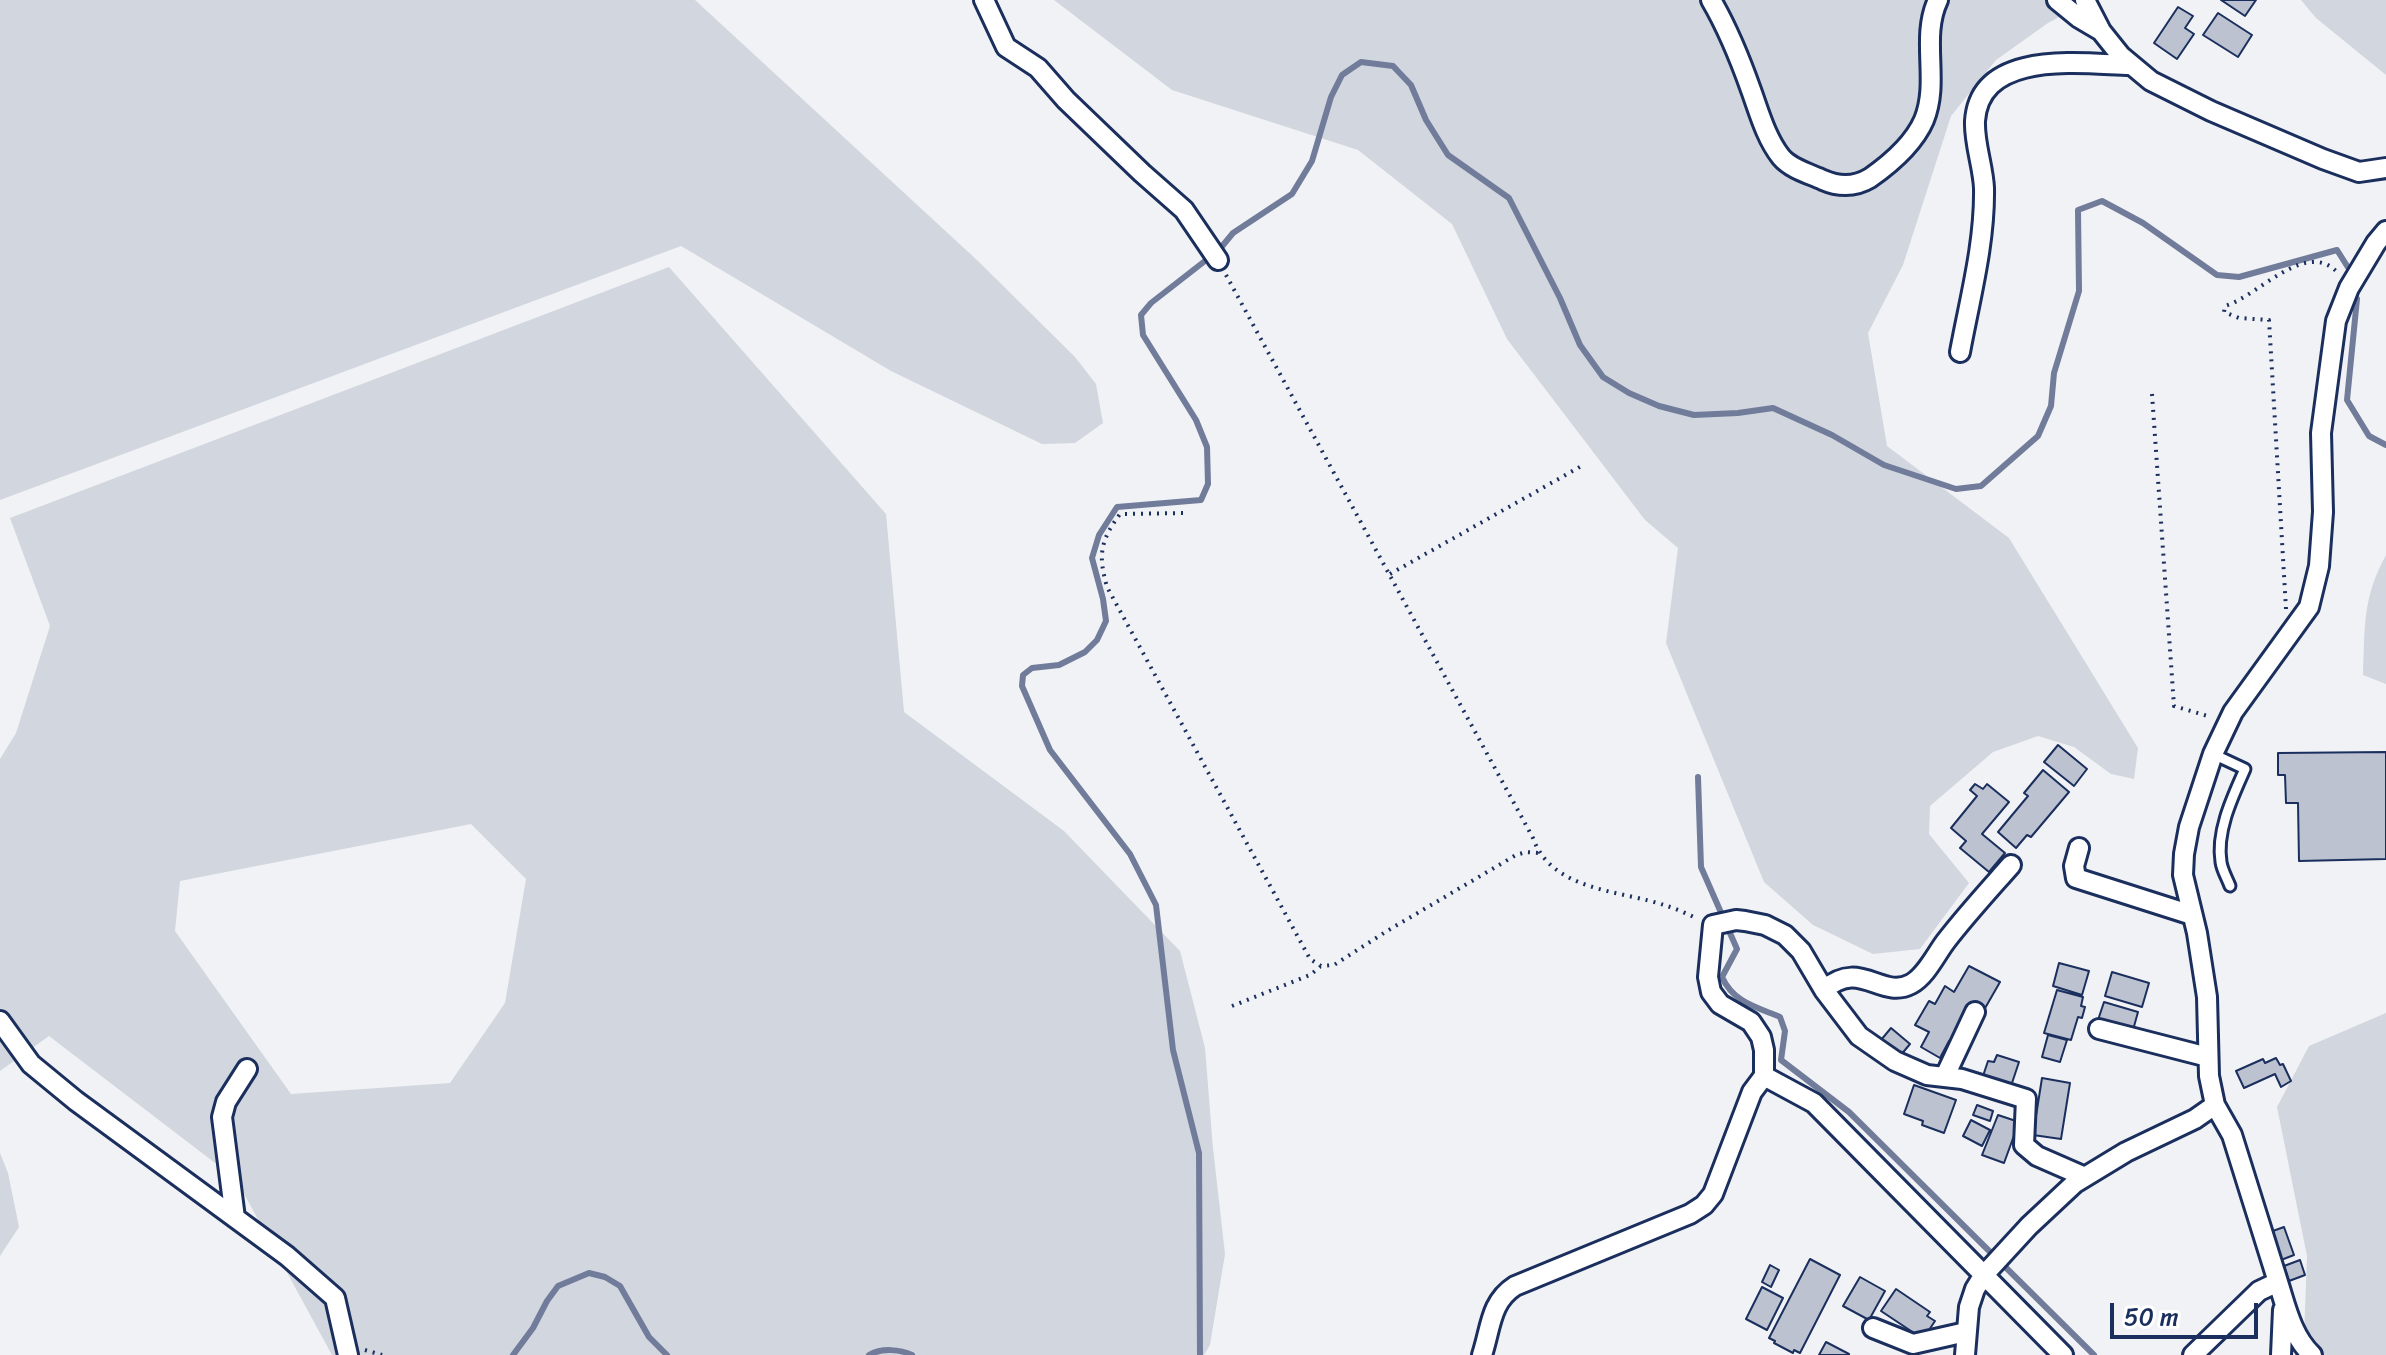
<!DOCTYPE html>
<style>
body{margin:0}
#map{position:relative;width:2386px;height:1355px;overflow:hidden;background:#f1f2f5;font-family:Sriracha,sans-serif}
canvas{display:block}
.scale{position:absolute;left:2110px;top:1303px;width:148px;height:36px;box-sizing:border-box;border:4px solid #1b2f5e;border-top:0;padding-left:10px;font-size:24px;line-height:28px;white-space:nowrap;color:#1b2f5e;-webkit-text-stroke:6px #fff;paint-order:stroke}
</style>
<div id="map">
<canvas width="2386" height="1355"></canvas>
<div class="scale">50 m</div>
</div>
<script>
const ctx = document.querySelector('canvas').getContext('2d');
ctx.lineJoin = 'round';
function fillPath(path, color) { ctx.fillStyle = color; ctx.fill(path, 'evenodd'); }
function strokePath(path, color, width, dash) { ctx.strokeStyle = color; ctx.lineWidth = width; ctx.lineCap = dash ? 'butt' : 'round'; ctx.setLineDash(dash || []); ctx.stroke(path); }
const green = new Path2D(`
 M0,0H695L978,261L1075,357L1096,384L1103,423L1075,443L1042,444L891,371L681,246L0,500Z
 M1054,0H2091L2048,23L1996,60L1951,116L1903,265L1868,333L1887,446L2009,538L2138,748L2134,779L2111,774L2074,747L2038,736L1993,752L1930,806L1929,834L1969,883L1920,949L1873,954L1813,925L1764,882L1666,643L1678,548L1645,520L1507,339L1452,224L1358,150L1172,90Z
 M2301,0H2386V75L2316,18Z
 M669,267L886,514L904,712L1064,831L1180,951L1205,1048L1213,1148L1225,1254L1210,1345L1204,1355H332L236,1179L49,1036L0,1071V759L16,733L50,626L10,518ZM471,824L526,879L505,1003L450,1083L291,1094L175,931L180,881Z
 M2386,555V684L2363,675C2365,627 2362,599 2386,555Z
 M2386,1013V1355H2310L2304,1338L2307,1256L2277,1107L2309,1046Z
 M0,1153L8,1173L19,1227L0,1256Z`);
const stream = new Path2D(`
 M2357,299L2347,400L2369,436L2386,445
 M1698,777L1701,867L1737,949L1722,977C1733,1002 1756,1007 1780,1017L1785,1031L1781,1060L1849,1112L2094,1355
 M513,1355L533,1328L547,1301L558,1286L589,1273L605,1277L620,1286L649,1337L667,1355
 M869,1355C881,1348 900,1349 912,1355
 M1200,1355L1199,1153L1173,1050L1156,905L1130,854L1050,750L1022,686L1023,675L1032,668L1059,665L1085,652L1097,640L1106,621L1103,599L1092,558L1099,535L1117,507L1201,500L1208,484L1207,447L1196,420L1143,335L1141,315L1151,303L1219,250L1233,233L1292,194L1312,161L1331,97L1342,75L1361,62L1393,66L1411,85L1426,120L1448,155L1509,198L1560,298L1580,345L1603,377L1629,393L1659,406L1694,415L1738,413L1773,408L1832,435L1884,465L1956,489L1981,486L2038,436L2051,406L2054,373L2079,291L2078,210L2102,201L2143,223L2217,275L2239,277L2337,250L2349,269`);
const building = new Path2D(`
 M2221,0H2256L2245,16Z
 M2178,7L2193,16L2185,28L2194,34L2177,59L2154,43Z
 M2218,13L2252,35L2238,57L2203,35Z
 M2058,745L2087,769L2074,786L2044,762Z
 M2386,752V859L2299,861L2298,803H2286L2285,775H2278V753Z
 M2043,770L2069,792L2031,837L2027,835L2016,848L1998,832L2028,796L2024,793Z
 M1975,784L1983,789L1987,784L2009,802L1982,834L2005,853L1989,872L1960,848L1966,841L1951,828L1977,796L1970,790Z
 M2059,963L2089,971L2082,995L2053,986Z
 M1969,966L2000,982L1984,1010L1973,1004L1952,1043L1949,1041L1940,1058L1921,1047L1929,1032L1915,1025L1929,1001L1935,1004L1945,986L1954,992Z
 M2112,972L2149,983L2142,1007L2105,996Z
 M2057,990L2083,997L2081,1006L2085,1007L2082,1018L2078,1017L2071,1040L2044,1033Z
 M2104,1002L2138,1012L2133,1030L2098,1020Z
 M1891,1028L1910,1044L1900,1056L1881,1040Z
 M2048,1035L2067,1040L2060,1062L2042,1057Z
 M1997,1055L2019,1062L2011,1086L1983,1076L1988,1061L1994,1062Z
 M2276,1058L2280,1065L2283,1064L2291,1081L2281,1087L2275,1074L2244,1088L2236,1071L2263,1059L2265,1063Z
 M2042,1078L2070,1083L2061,1139L2033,1135Z
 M1914,1085L1956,1100L1944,1133L1922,1125L1923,1121L1904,1114Z
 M1977,1105L1993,1111L1990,1121L1973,1115Z
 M1998,1115L2019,1122L2004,1163L1982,1155Z
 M1971,1120L1990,1130L1982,1146L1963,1136Z
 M2284,1227L2294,1255L2281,1260L2270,1232Z
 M1810,1259L1840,1275L1800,1353L1794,1350L1793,1353L1774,1343L1775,1341L1769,1338Z
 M2300,1260L2305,1275L2289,1281L2284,1266Z
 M1770,1265L1779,1270L1771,1287L1762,1282Z
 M1860,1277L1885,1291L1869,1320L1843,1306Z
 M1762,1287L1783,1298L1767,1330L1746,1319Z
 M1896,1289L1930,1312L1927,1316L1935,1321L1923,1339L1881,1311Z
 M1826,1342L1849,1354V1355H1819Z`);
const path = new Path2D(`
 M1226,275L1533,838C1552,892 1622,890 1667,906C1677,909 1687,914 1696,918
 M2152,394L2174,706L2211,717
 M1183,513L1120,514C1100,541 1098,555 1107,587L1310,959L1321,966L1334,965L1387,931L1516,855L1526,852L1538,853
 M1390,574L1585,464
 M2286,609L2269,320L2239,318L2224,312L2225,306C2259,296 2306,238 2338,273
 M1232,1006L1310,975L1320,967
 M365,1350L382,1355`);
const service = new Path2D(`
 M2213,754L2245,769C2233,796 2216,831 2221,862C2222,870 2227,878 2230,886`);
const minor = new Path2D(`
 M984,0L1006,47L1038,68L1066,100L1142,173L1184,210L1218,260
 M1711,0C1728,29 1740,59 1751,90C1759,112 1766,138 1781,157C1791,169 1810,174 1823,180C1839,187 1855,187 1870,178C1890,164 1914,143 1924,120C1940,81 1920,38 1938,0
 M2057,0L2079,18L2101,31L2121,56L2151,81L2211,111L2323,159L2359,172L2386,168
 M2085,0L2101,31
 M1960,352C1970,298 1985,243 1984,188C1983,166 1974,143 1975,121C1980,49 2081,64 2130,65
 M2079,848L2074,866L2076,878L2192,915
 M1824,990C1860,958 1881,1000 1911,984C1926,976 1936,954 1946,941C1966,915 1989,890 2011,865
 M0,1021L31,1064L76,1101L287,1256L335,1298L348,1355
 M2099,1029L2208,1057
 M1764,1076L1814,1103L2063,1355
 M1945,1076L1975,1012
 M235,1218L222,1117L226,1102L247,1069
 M2278,1282C2286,1307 2292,1336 2312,1355
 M1873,1328L1913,1344L1966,1332
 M1482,1355C1491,1328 1490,1302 1515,1286L1690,1214L1704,1205L1713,1194L1752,1092L1764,1076V1050L1761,1037L1751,1022L1720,1004L1711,992L1708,977L1713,925L1736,920L1745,921L1765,925L1785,935L1801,951L1824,990L1859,1036L1895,1061L1927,1075L1962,1079L2026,1099L2024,1145L2037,1156L2085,1177
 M1965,1355L1969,1307L1975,1289L1983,1276L2029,1226L2075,1183L2126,1152L2195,1119L2215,1105L2209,1076L2207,997L2197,933L2183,875L2184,854L2189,827L2213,754L2233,712L2309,607L2319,566L2323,512L2321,433L2336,321L2349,288L2376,243L2386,231
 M2193,1355L2259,1291L2278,1282L2232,1135L2215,1105
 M2281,1355L2283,1310`);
fillPath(green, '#d2d6df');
strokePath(stream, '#707c9a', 6);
fillPath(building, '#bcc2d0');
strokePath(building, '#1b2f5e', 2);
strokePath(service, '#1b2f5e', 15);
strokePath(minor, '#1b2f5e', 24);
strokePath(path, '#1b2f5e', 4, [2, 6]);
strokePath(service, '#fff', 9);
strokePath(minor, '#fff', 18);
</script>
